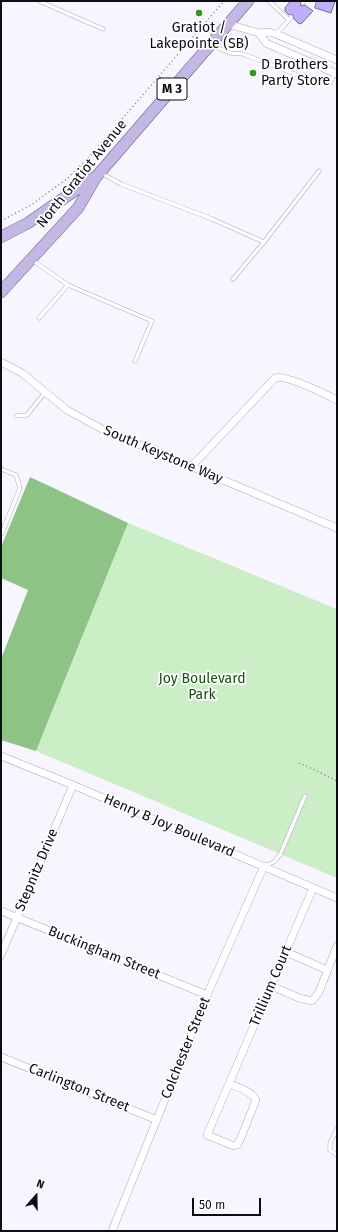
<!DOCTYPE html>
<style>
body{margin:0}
#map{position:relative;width:338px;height:1232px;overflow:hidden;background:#f7f6ff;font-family:"Fira Sans",sans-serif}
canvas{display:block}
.frame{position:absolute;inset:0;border:2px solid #0d0c13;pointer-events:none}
.north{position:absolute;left:16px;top:1176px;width:40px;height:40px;-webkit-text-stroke:3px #fff;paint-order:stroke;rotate:20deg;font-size:11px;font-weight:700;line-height:16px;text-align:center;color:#0d0c13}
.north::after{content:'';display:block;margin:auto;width:14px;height:18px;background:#0d0c13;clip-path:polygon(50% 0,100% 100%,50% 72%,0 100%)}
.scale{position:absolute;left:192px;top:1198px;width:69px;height:18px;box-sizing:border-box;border:2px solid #0d0c13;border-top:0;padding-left:5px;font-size:12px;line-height:14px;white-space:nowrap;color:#0d0c13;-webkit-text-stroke:3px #fff;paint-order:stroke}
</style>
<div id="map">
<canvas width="338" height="1232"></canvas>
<div class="frame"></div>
<div class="north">N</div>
<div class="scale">50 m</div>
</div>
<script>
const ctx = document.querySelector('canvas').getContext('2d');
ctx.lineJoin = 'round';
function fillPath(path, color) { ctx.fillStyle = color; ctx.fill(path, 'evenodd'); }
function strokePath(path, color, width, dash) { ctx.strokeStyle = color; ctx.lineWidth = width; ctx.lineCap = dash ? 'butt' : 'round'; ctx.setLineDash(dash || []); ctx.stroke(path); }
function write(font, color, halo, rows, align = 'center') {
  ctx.font = font + ' "Fira Sans",sans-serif'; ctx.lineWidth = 3.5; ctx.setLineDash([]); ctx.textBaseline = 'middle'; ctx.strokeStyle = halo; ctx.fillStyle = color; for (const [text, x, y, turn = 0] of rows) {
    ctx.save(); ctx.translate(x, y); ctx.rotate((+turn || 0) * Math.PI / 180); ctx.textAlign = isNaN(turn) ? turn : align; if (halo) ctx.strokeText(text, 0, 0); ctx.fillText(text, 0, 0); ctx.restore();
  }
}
const green = new Path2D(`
 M128,523L337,609V878L36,751Z`);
const forest = new Path2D(`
 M30,477L128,523L36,751L1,740V659L28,590L1,578V547Z`);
const building = new Path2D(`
 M291,1H300L301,6L305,5L313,11L302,23L299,24L294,19L293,15H289L285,11V8Z
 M317,1H335L331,13L315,8Z`);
const path = new Path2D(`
 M1,221L31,205L68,178L90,156L224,1
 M299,763C312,768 324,775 337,781`);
const lane = new Path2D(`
 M39,1L103,29
 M269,1L289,20L291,17
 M303,3L304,1
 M276,34L289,20
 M213,46L230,53L243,54L316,82L330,83L335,73
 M101,173L121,184L212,219L264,242L319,171
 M32,260L68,285L152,321L135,361
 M233,279L264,242
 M39,318L68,285
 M16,416L27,415L46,391
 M1,469L16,475L20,488L1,535
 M264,866L274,862L280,855L305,796
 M337,1129L330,1143V1150L337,1155`);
const street = new Path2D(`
 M228,24L259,33L269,32L276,34L337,60
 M259,33L266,43L337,74
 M1,362L22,373L67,410L102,429L337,528
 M191,467L275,378C285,374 325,394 337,400
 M1,756L73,785L337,898
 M1,911L207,995
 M286,952L327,970
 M1,955L73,785
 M272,986L299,998L312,1001L319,992L337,946
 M1,1057L157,1120
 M229,1084C237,1087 252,1091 256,1100L240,1140L237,1145L234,1146L207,1135C242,1053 278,970 313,888
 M112,1231L207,995L264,866`);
const primary = new Path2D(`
 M1,237L28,223L93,178
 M1,292L78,208L96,177L248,1`);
const markers = [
 [199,13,4,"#2d9721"],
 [253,73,4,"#2d9721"]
];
const shields = [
 [172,89,30]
];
const shieldNames = [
 ["M 3",172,89]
];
const poiNames = [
 ["Gratiot /",199,28],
 ["Lakepointe (SB)",199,44],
 ["D Brothers",261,65,"left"],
 ["Party Store",261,81,"left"]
];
const streetNames = [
 ["North Gratiot Avenue",82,174,-51],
 ["South Keystone Way",163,455,23],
 ["Henry B Joy Boulevard",169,826,23],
 ["Stepnitz Drive",37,870,-67],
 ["Buckingham Street",104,953,22],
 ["Trillium Court",271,986,-67],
 ["Colchester Street",186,1048,-68],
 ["Carlington Street",79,1088,22]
];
const parkNames = [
 ["Joy Boulevard",202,679],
 ["Park",202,695]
];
fillPath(green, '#cbeec6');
fillPath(forest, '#8dc485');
fillPath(building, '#bfaffa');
strokePath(building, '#747084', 1);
strokePath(lane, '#aca8be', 4.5);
strokePath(street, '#aca8be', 8);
strokePath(primary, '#685d8e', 12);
strokePath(path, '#818088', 1.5, [1, 3]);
strokePath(lane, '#fff', 3.5);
strokePath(street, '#fff', 7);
strokePath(primary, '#c2b8e3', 11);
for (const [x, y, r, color] of markers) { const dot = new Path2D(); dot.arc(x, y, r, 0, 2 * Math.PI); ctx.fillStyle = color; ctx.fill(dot); strokePath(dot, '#fff', 1.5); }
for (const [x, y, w] of shields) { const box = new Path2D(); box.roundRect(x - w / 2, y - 11, w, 22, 3); ctx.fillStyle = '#fff'; ctx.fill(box); strokePath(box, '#0d0c13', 1); }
write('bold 13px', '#0d0c13', null, shieldNames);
write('14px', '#0d0c13', '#fff', poiNames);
write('14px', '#0d0c13', '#fff', streetNames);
write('14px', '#164d0f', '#fff', parkNames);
</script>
